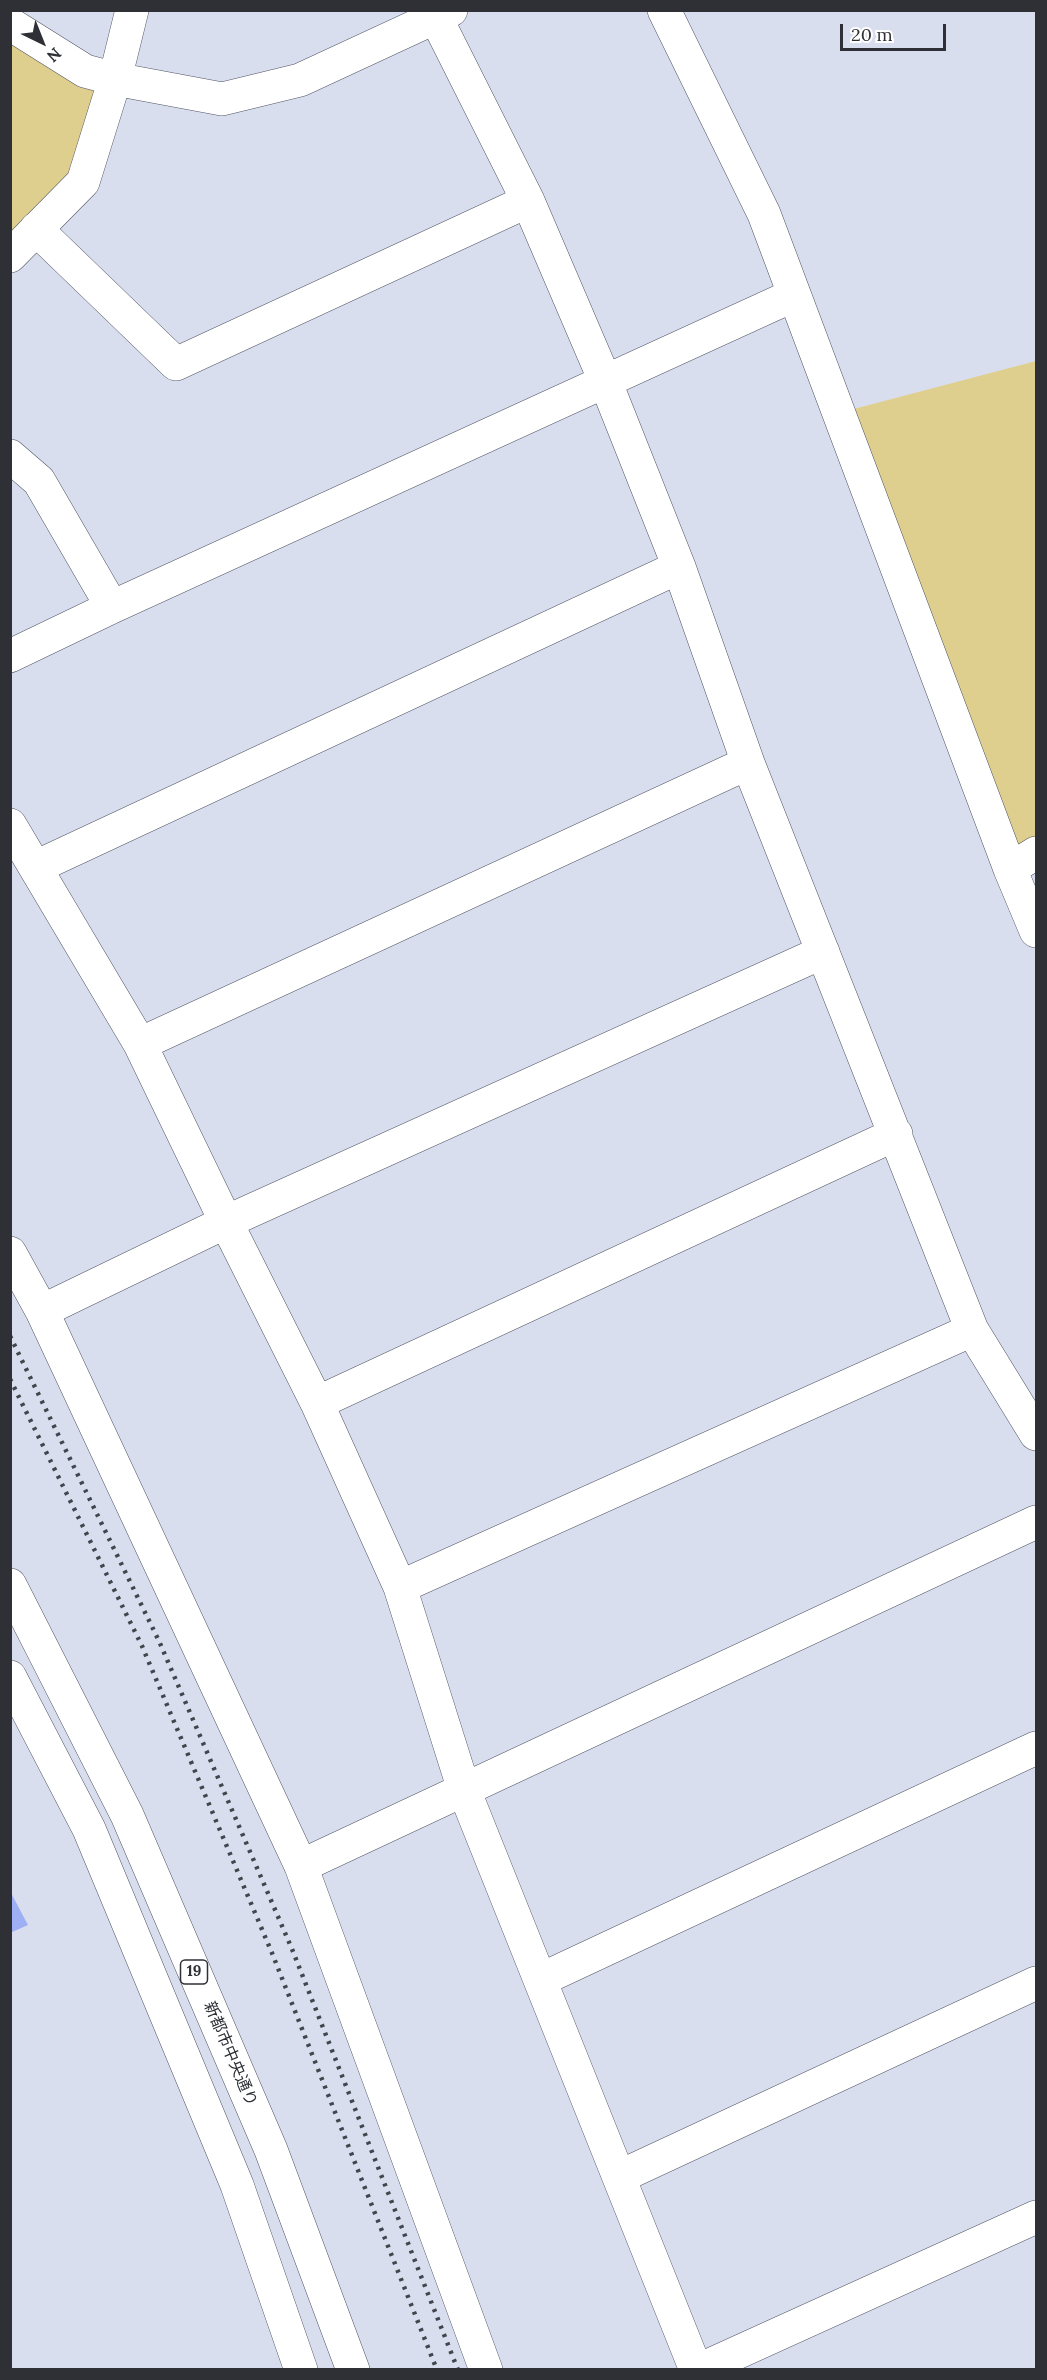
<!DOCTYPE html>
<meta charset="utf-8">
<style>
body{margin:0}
#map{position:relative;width:1047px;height:2380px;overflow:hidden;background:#d9deef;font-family:Lora,serif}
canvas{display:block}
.frame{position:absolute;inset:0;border:12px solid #2e3036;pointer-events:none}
.north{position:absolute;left:12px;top:12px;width:60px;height:60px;-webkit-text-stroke:4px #fff;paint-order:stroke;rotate:137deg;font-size:16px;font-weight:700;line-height:24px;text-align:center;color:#2e3036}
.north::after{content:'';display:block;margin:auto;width:21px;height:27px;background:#2e3036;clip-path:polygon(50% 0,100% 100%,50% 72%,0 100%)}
.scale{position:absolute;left:840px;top:24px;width:106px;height:27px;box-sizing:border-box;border:3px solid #2e3036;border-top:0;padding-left:8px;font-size:18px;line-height:21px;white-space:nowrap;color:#2e3036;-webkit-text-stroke:4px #fff;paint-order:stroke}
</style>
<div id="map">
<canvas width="1047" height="2380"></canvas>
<div class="frame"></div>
<div class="north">N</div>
<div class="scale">20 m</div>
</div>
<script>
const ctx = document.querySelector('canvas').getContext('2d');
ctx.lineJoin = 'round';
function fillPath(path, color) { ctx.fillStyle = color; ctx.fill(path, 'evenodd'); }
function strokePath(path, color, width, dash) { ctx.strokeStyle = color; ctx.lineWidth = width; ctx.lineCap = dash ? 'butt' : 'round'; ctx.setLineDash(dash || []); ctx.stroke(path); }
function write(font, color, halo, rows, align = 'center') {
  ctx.font = font + ' Lora,"Noto Sans JP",serif'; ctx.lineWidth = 5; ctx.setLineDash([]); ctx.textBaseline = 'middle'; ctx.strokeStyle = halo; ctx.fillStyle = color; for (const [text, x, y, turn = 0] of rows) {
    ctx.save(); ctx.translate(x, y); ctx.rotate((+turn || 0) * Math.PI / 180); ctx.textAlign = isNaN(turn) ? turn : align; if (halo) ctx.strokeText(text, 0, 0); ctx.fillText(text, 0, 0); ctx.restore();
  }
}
const green = new Path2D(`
 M10,24L115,79L83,182L10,256Z
 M1036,361V853L1010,869L831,415Z`);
const building = new Path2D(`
 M10,1891L28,1925L10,1933Z`);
const street = new Path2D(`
 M432,10L528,201L606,383L679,567L748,763L972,1330L1036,1434
 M664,10L764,214L1010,869L1036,931
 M10,24L85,71L115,79L222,99L300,80L451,10
 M36,229L176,364L528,201
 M10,256L83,182L115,79L132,10
 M10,456L39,481L112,607
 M10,656L112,607L794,295
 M10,825L140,1044L226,1222L317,1403L400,1587L464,1790L696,2370
 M36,867L679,567
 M1010,869L1036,853
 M140,1044L748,763
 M10,1253L42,1311L301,1866L486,2370
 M42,1311L226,1222L823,952
 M317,1403L896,1134
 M400,1587L972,1330
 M301,1866L1036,1522
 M540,1980L1036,1748
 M619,2177L1036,1983
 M699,2370L1036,2217`);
const primary = new Path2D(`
 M10,1585L127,1815L271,2150L353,2370
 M10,1677L89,1829L237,2185L301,2370`);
const rail = new Path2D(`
 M10,1336L159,1641L292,1949L458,2370
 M10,1379L142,1646L272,1953L437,2370`);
const shields = [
 [194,1972,27]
];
const shieldNames = [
 ["19",194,1972]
];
const streetNames = [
 ["新都市中央通り",230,2054,67]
];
fillPath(green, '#dfcf8e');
fillPath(building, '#9faff4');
strokePath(street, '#515563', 34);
strokePath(primary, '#515563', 34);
strokePath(street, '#fff', 33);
strokePath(primary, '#fff', 33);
strokePath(rail, '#43454c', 4.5, [3, 6]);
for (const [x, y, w] of shields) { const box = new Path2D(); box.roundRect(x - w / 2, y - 12, w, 24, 4.5); ctx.fillStyle = '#fff'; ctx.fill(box); strokePath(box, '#2e3036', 1.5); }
write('bold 15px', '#2e3036', null, shieldNames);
write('16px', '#2e3036', '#fff', streetNames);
</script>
